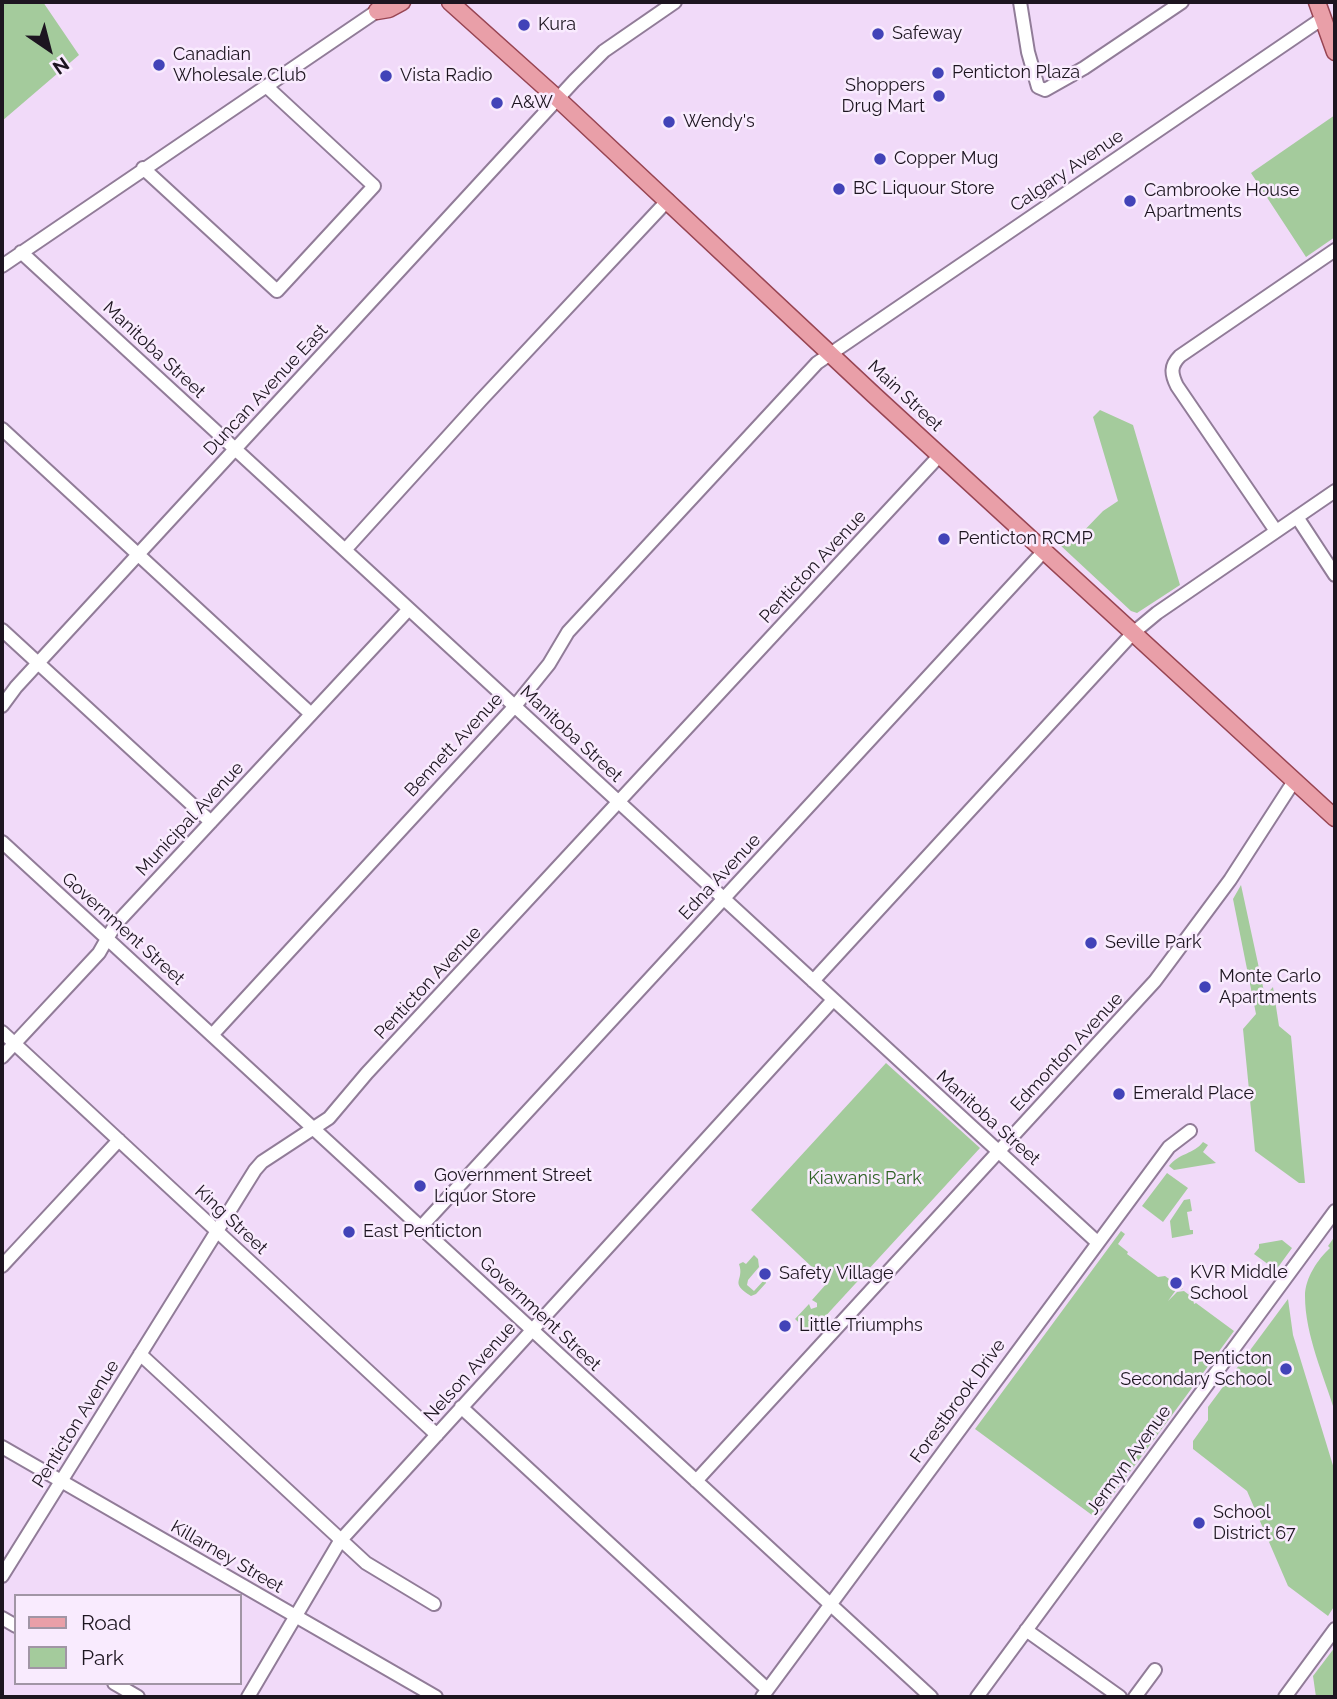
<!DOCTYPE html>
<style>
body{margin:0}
#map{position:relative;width:1337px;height:1699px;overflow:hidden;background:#f1daf9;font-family:Raleway,sans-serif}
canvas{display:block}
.frame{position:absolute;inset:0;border:4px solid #1d1520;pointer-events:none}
.legend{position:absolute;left:14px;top:1594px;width:228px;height:91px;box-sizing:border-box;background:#f9ebfe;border:2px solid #a195a5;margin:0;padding:9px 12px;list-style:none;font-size:21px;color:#1d1520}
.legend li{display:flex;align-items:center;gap:14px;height:35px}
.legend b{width:35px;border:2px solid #a195a5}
.north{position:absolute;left:14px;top:14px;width:70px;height:70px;-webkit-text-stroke:5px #f9ebfe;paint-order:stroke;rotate:145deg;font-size:19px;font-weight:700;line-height:28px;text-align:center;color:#1d1520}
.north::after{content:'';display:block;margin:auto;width:24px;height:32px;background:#1d1520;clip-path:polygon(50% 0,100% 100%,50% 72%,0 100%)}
</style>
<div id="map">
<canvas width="1337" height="1699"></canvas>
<div class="frame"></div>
<ul class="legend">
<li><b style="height:9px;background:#e99fa8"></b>Road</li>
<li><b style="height:19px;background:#a4cb9c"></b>Park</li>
</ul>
<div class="north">N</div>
</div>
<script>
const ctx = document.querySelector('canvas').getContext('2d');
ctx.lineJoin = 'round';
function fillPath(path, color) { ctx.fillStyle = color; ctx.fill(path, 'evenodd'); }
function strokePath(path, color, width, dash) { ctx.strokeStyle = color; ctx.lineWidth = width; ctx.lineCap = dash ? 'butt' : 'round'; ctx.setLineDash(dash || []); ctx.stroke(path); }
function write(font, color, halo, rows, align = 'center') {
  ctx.font = font + ' Raleway,sans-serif'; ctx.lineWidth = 5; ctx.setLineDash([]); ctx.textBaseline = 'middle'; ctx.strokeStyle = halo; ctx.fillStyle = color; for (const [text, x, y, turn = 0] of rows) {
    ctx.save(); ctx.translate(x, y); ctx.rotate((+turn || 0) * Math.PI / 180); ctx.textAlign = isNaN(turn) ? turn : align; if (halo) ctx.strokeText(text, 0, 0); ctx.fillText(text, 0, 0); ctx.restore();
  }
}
const green = new Path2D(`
 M2,2H43L79,55L2,121Z
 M1335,115V237L1306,257L1251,173Z
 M1100,410L1133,425L1180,585L1137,613L1131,611L1060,545L1069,535L1075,540L1103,511L1118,501L1093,417Z
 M1241,885L1265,996L1273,987L1279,1026L1291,1036L1305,1183H1299L1255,1151L1243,1029L1256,1014L1233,899Z
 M886,1063L980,1148L810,1333L795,1319L809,1304L811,1309L817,1307V1303L812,1300L828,1282L751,1210Z
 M1203,1142L1208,1145L1203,1152L1216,1163L1174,1170L1169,1166C1179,1153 1194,1154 1203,1142Z
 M1167,1173L1188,1188L1163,1222L1142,1206Z
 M1190,1199L1192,1211L1187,1212L1190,1230H1193V1234L1172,1238L1170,1221L1184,1200Z
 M1121,1231L1125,1234L1118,1244L1128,1252L1127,1254L1158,1277L1165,1276L1183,1289L1176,1290L1168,1301L1177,1292L1184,1291L1193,1298L1194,1304L1196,1303L1234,1331L1096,1518L975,1429Z
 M1335,1236V1412C1324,1376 1305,1335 1305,1296C1305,1278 1318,1259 1330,1248L1328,1246Z
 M1282,1240L1292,1248L1276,1270L1254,1254L1259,1248V1244Z
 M754,1255L758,1259L759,1267L748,1280L747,1285L754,1291L765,1279L766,1283L756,1294L751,1296C728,1282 745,1281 739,1264L743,1262L746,1264Z
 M1288,1299L1293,1335L1335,1472V1605L1328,1616L1288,1586L1247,1491L1193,1449V1441L1208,1420V1407Z
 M1335,1647V1697H1316L1313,1676Z`);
const minor = new Path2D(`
 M1020,2L1028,52L1038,87L1045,90L1084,68L1182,2
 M143,168L277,291L374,186L266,86
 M21,252L1097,1242
 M2,266L377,11
 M2,429L311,714
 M1297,517L1335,575
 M1276,531L1177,386C1171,374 1170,366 1180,356L1335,250
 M345,550L481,400L668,200
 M2,630L211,822
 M2,706L16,687L574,81L604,51L675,2
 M2,842L931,1697
 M813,981L1133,633L1157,613L1335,491
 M2,1032L437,1435
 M212,1035L515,706L549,664L568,632L817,363L1323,18
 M2,1057L99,953L115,925L409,609
 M421,1227L1044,551
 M2,1266L119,1140
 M140,1354L366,1563L434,1604
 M461,1407L767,1689
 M2,1447L436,1697
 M696,1481L1155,981L1230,880L1294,781
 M2,1576L255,1170L262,1162L329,1118L367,1073L940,455
 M2,1618L16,1626
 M1026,1630L1120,1697
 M114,1683L138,1697
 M248,1697L340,1541L833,1000
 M762,1697L1169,1147L1190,1131
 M977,1697L1335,1211
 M1135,1697L1155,1670
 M1285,1697L1335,1629`);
const major = new Path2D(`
 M450,2L558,99L874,395L1335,818
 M1317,2L1335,52
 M377,11L389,9L402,2`);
const markers = [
 [524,25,7,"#4243b8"],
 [878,34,7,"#4243b8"],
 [159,65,7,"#4243b8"],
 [938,73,7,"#4243b8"],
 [386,76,7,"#4243b8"],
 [939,96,7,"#4243b8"],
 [497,103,7,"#4243b8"],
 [669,122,7,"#4243b8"],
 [880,159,7,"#4243b8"],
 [839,189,7,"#4243b8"],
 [1130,201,7,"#4243b8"],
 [944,539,7,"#4243b8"],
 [1091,943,7,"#4243b8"],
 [1205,987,7,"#4243b8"],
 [1119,1094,7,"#4243b8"],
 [420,1186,7,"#4243b8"],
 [349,1232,7,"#4243b8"],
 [765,1274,7,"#4243b8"],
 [1176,1283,7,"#4243b8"],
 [785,1326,7,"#4243b8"],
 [1286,1369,7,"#4243b8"],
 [1199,1523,7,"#4243b8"]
];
const poiNames = [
 ["Kura",538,25],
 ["Safeway",892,34],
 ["Canadian",173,55],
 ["Wholesale Club",173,76],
 ["Penticton Plaza",952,73],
 ["Vista Radio",400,76],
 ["Shoppers",925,86,"right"],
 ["Drug Mart",925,107,"right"],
 ["A&W",511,103],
 ["Wendy's",683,122],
 ["Copper Mug",894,159],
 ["BC Liquour Store",853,189],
 ["Cambrooke House",1144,191],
 ["Apartments",1144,212],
 ["Penticton RCMP",958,539],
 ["Seville Park",1105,943],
 ["Monte Carlo",1219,977],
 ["Apartments",1219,998],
 ["Emerald Place",1133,1094],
 ["Government Street",434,1176],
 ["Liquor Store",434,1197],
 ["East Penticton",363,1232],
 ["KVR Middle",1190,1273],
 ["School",1190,1294],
 ["Safety Village",779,1274],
 ["Little Triumphs",799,1326],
 ["Penticton",1272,1359,"right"],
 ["Secondary School",1272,1380,"right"],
 ["School",1213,1513],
 ["District 67",1213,1534]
];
const streetNames = [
 ["Calgary Avenue",1067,171,-34],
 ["Manitoba Street",154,350,43],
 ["Duncan Avenue East",266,390,-47],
 ["Main Street",905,396,43],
 ["Penticton Avenue",813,567,-47],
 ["Manitoba Street",571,734,43],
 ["Bennett Avenue",454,745,-47],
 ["Municipal Avenue",190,819,-47],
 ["Edna Avenue",720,877,-47],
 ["Government Street",123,929,42],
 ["Penticton Avenue",428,983,-47],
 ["Edmonton Avenue",1067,1052,-47],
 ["Manitoba Street",988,1118,42],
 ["King Street",231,1220,43],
 ["Government Street",540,1314,43],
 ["Nelson Avenue",470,1372,-48],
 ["Forestbrook Drive",958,1401,-54],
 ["Penticton Avenue",76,1424,-58],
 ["Jermyn Avenue",1129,1460,-54],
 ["Killarney Street",227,1557,30]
];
const parkNames = [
 ["Kiawanis Park",865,1179]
];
fillPath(green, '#a4cb9c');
strokePath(minor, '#917c98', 16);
strokePath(major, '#984553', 19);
strokePath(minor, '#fff', 12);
strokePath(major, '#e99fa8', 16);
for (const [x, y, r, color] of markers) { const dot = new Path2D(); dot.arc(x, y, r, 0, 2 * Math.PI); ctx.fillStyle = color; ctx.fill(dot); strokePath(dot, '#f9ebfe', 2.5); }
write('18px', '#1d1520', '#f9ebfe', poiNames, 'left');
write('18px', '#1d1520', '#f9ebfe', streetNames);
write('18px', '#2f6225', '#f9ebfe', parkNames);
</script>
